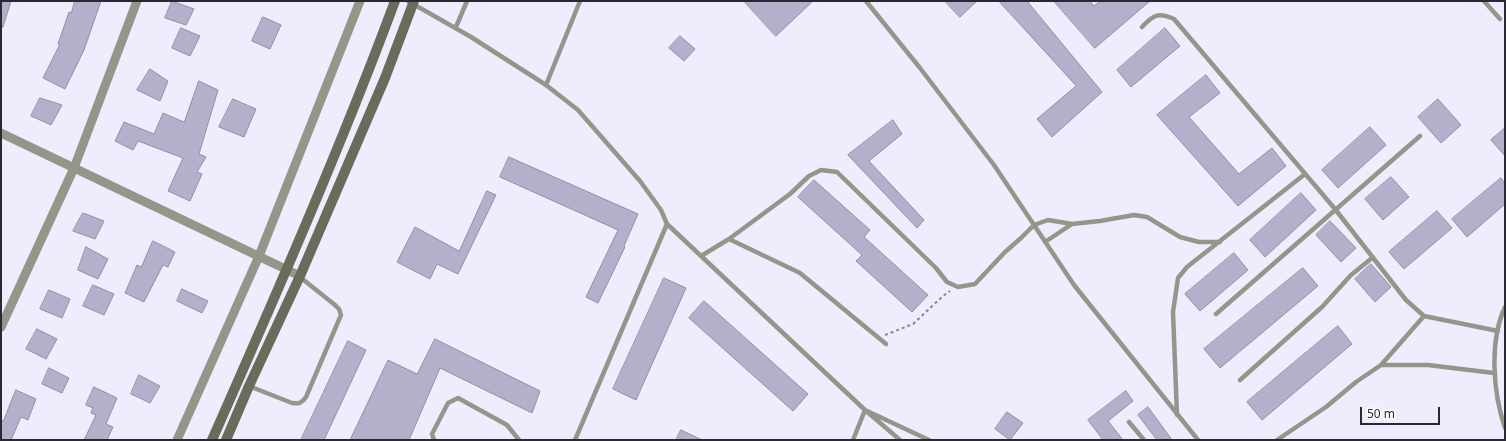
<!DOCTYPE html>
<style>
body{margin:0}
#map{position:relative;width:1506px;height:441px;overflow:hidden;background:#eeecfd;font-family:"Noto Sans",sans-serif}
canvas{display:block}
.frame{position:absolute;inset:0;border:2px solid #2a2833;pointer-events:none}
.scale{position:absolute;left:1360px;top:407px;width:80px;height:18px;box-sizing:border-box;border:2px solid #2a2833;border-top:0;padding-left:5px;font-size:12px;line-height:14px;white-space:nowrap;color:#2a2833;-webkit-text-stroke:3px #fbfbfb;paint-order:stroke}
</style>
<div id="map">
<canvas width="1506" height="441"></canvas>
<div class="frame"></div>
<div class="scale">50 m</div>
</div>
<script>
const ctx = document.querySelector('canvas').getContext('2d');
ctx.lineJoin = 'round';
function fillPath(path, color) { ctx.fillStyle = color; ctx.fill(path, 'evenodd'); }
function strokePath(path, color, width, dash) { ctx.strokeStyle = color; ctx.lineWidth = width; ctx.lineCap = dash ? 'butt' : 'round'; ctx.setLineDash(dash || []); ctx.stroke(path); }
const building = new Path2D(`
 M1,1H11L3,27H1Z
 M75,1H101L84,50L65,89L43,78L60,44H58L69,12L71,13Z
 M172,1L194,9L186,25L165,18Z
 M744,1H813L776,36Z
 M945,1H977L960,17Z
 M999,1H1027L1102,92L1052,137L1037,119L1076,86Z
 M1054,1H1090L1094,6L1100,1H1150L1095,48Z
 M263,17L281,25L270,49L252,41Z
 M181,28L200,36L190,56L172,48Z
 M1165,28L1180,46L1131,87L1117,70Z
 M680,36L695,49L684,61L669,48Z
 M150,69L168,81L160,101L137,90Z
 M1206,75L1220,93L1189,117L1239,174L1272,148L1286,166L1238,206L1157,115Z
 M199,81L218,90L199,154L206,157L197,172L202,174L190,201L168,191L183,158L138,141L133,150L115,141L124,122L154,134L163,113L184,122Z
 M40,98L62,105L51,125L31,116Z
 M233,99L256,109L244,137L219,127Z
 M1438,99L1461,125L1441,143L1418,117Z
 M893,120L902,134L869,161L924,220L917,228L848,155Z
 M1370,127L1386,145L1338,188L1322,170Z
 M1505,128V156L1491,140Z
 M509,157L638,214L624,246L625,247L598,303L586,297L618,230L500,177Z
 M1391,177L1409,197L1383,220L1365,199Z
 M1501,178L1505,184V204L1467,237L1452,219Z
 M814,180L870,230L864,237L928,295L912,312L856,261L862,255L798,197Z
 M487,191L496,195L458,274L437,264L430,279L397,262L415,227L459,251Z
 M1301,193L1316,210L1265,257L1250,240Z
 M1437,211L1452,228L1404,269L1389,252Z
 M83,213L104,221L95,239L73,231Z
 M1330,221L1356,248L1341,262L1316,235Z
 M153,241L175,252L168,267L163,265L144,302L125,293L137,265L141,267Z
 M86,247L108,259L98,279L78,270Z
 M1234,253L1248,270L1200,311L1185,294Z
 M1371,264L1391,287L1375,302L1355,279Z
 M1303,268L1318,286L1220,368L1204,349Z
 M664,278L686,288L636,400L613,389Z
 M93,285L114,294L104,315L83,306Z
 M182,289L208,301L202,313L177,301Z
 M49,290L70,299L62,318L40,309Z
 M704,301L808,394L793,411L689,318Z
 M1338,326L1352,344L1262,420L1247,402Z
 M37,329L57,339L46,359L26,349Z
 M435,339L540,391L532,413L440,368L409,440H350L388,360L417,374Z
 M348,341L366,350L324,440H301Z
 M49,368L69,378L62,393L42,384Z
 M139,375L160,386L150,403L131,394Z
 M94,387L117,398L106,424L113,427L107,440H84L96,415L91,413L93,408L86,405Z
 M16,390L36,399L28,420L21,417L11,440H1V420L3,421Z
 M1126,391L1133,401L1108,421L1123,440H1103L1088,420Z
 M1148,407L1172,440H1157L1138,415Z
 M1007,412L1023,423L1010,440L995,429Z
 M681,430L702,440H676Z`);
const path = new Path2D(`
 M885,335L913,324L943,296L950,291`);
const service = new Path2D(`
 M408,1L471,37L546,85L578,110L640,181L661,210L667,224L575,440
 M866,1L920,68L994,165L1074,285L1198,440
 M1484,1L1500,19
 M456,27L467,1
 M1142,27C1153,15 1158,12 1174,19L1335,209L1406,300L1424,316L1498,331
 M546,85L580,1
 M667,224L865,410L900,440
 M729,239L790,194L809,176L821,170L837,172L936,268L947,282L958,287L975,284L1005,252L1021,238L1034,225L1048,220L1072,224L1100,221L1134,215L1147,217L1180,237L1199,242H1220
 M1045,242L1072,224
 M701,256L729,239L800,273L886,344
 M1505,307C1489,341 1493,393 1505,428
 M1216,314L1420,136
 M1381,365L1424,316
 M1240,380L1322,307L1351,275L1372,258
 M249,386L292,403C299,404 302,403 306,397L341,315L339,309L335,305L300,277
 M1177,415L1173,312L1178,278L1187,267L1305,174
 M1129,422L1144,440
 M434,440L432,434L448,403L458,398L507,425L519,440
 M853,440L865,410L929,440
 M1277,440L1326,407L1356,382L1381,365H1428L1494,373`);
const minor = new Path2D(`
 M1,133L300,276
 M1,327L74,168L137,1
 M177,440L259,256L360,1`);
const secondary = new Path2D(`
 M212,440C276,295 340,149 395,1
 M226,440L249,386L300,276L385,78L414,1`);
fillPath(building, '#b4b0cb');
strokePath(building, '#928ea8', 1);
strokePath(path, '#868492', 2, [3, 3]);
strokePath(service, '#94968a', 4.5);
strokePath(minor, '#94968a', 9);
strokePath(secondary, '#696b5b', 10);
</script>
